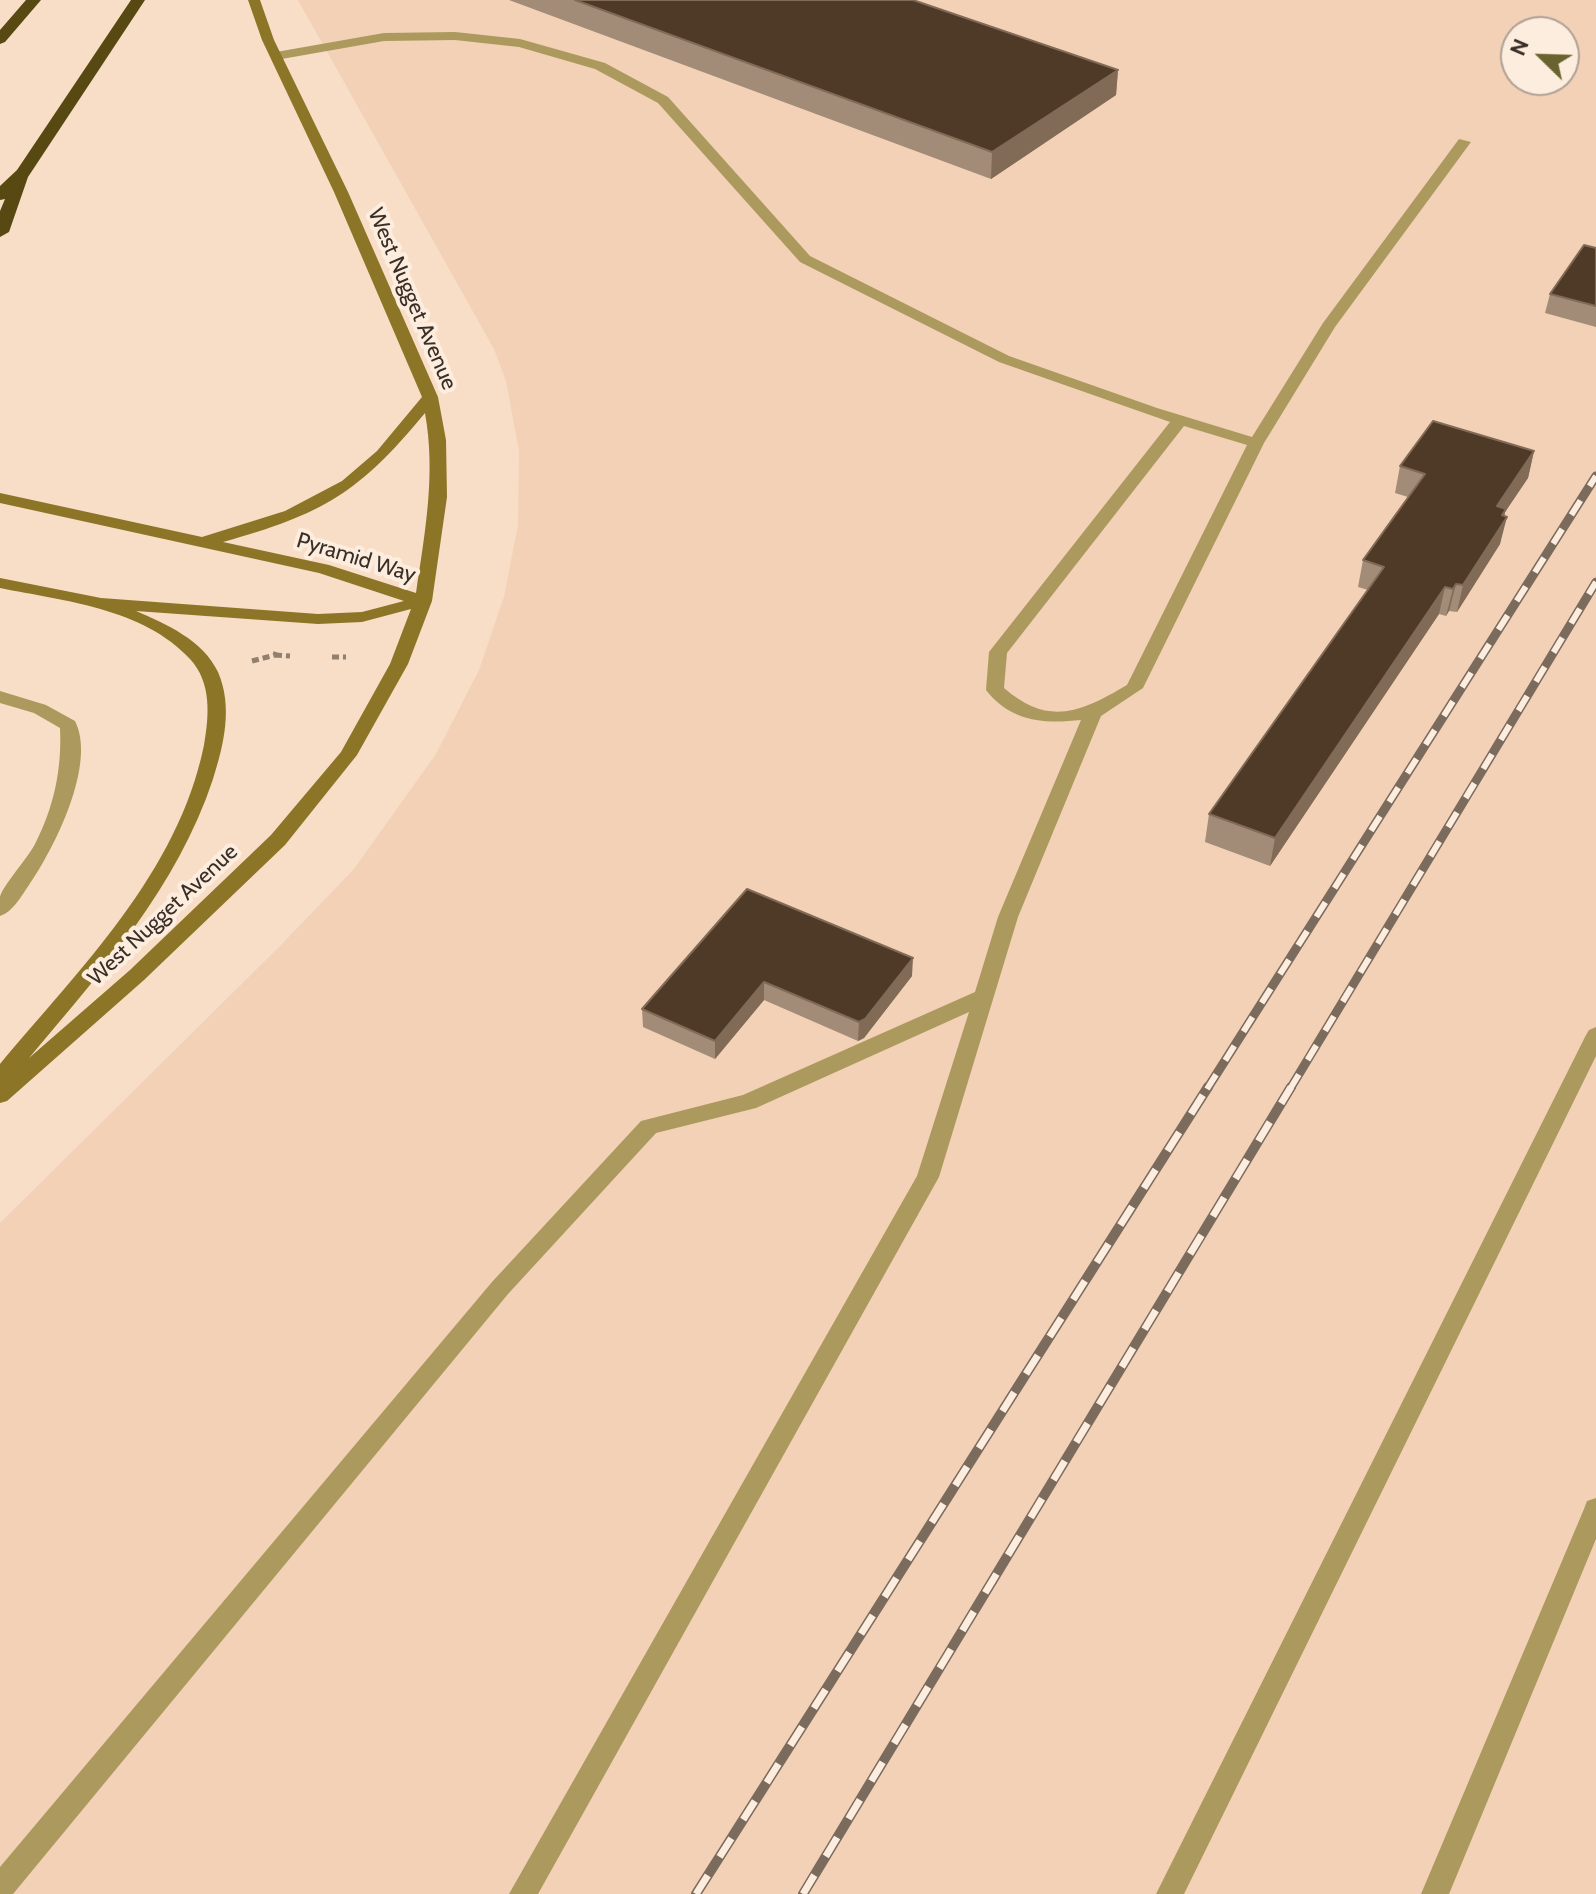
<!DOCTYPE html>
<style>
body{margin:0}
#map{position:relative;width:1596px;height:1894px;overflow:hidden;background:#f8ddc7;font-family:Cabin,sans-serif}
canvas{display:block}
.north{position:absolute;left:1500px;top:16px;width:80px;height:80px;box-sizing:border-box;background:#fdeddf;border:2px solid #afa195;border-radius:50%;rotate:293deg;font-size:22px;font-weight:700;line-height:32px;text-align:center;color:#392f26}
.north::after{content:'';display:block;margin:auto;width:28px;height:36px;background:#696330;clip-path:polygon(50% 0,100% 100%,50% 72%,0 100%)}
</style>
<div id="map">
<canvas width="1596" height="1894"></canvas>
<div class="north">N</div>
</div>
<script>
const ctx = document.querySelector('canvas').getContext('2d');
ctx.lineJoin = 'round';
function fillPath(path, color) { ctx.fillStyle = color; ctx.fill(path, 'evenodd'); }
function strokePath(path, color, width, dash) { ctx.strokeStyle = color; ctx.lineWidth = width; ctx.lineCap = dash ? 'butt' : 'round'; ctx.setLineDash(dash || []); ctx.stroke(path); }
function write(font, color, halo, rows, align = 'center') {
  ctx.font = font + ' Cabin,sans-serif'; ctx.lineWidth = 8; ctx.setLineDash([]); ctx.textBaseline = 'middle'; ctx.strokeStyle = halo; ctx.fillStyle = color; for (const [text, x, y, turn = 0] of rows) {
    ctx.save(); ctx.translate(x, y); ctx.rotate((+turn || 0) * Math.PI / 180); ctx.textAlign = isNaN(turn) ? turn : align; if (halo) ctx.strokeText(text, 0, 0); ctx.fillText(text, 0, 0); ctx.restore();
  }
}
const built = new Path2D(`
 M298,0H1596V1894H0V1223L280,946L354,869L436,754L479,670L504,597L518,525L519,451L506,381L494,349ZM1516,32H1564V80H1516Z`);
const path = new Path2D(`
 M275,655L290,656
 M332,657H346
 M252,661L275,655L276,652`);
const lane = new Path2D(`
 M455,32L520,39L605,63L668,97L810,256L1009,356L1157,408L1252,437L1323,323L1459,139L1471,142L1335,327L1264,443L1143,688L1101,716L1018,917L939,1177L538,1894H509L917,1176L969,1012L756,1108L656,1133L508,1294L13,1894H0V1867L492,1282L641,1121L743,1095L975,992L998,917L1081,720C1044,724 1011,722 986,690L989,652L1170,422L999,362L800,262L658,103L595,69L519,47L455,40L384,41L276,60L270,56L276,52L384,33ZM1184,426L1247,445L1127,685C1081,712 1049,727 1004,688L1007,653Z
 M0,691L46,705L75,721C97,764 54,849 29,885C22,895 13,912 0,916C0,910 0,902 0,897C3,885 28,858 35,844C54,807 62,769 60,728L34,713L0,703Z
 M1596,1027V1056L1184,1894H1156L1586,1035L1589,1030Z
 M1596,1498V1539L1449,1894H1421L1584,1509L1587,1501Z`);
const secondary = new Path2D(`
 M248,0H260L274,40L348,192L438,397L446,440L447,497L432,601L408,664L357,755L285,845L144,980L7,1101L0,1103V1064C80,968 178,873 204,745C209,716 212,683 190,659C143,608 64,601 0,588V578L101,598L318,614L362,612L404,601L319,573L0,503V493L202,537L285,511L342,481L377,451L422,397L334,192L262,40ZM425,413C436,474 425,532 416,593L329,565L223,542C323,514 359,493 425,413ZM411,609L390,664L341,752L271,835L130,970L29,1058C101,972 177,888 213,779C224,744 233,707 218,672C203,640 166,624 136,611L318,624L362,622Z`);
const highway = new Path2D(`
 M26,0H41L5,42L0,44V30Z
 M131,0H145L28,177L9,232L0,237V211L5,199L0,200V186L17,170Z`);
const railFar1 = new Path2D(`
 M1207,1089L1596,476
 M1290,1089L1596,582`);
const rail = new Path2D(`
 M696,1894L1208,1087
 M803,1894L1291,1087`);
const wall = new Path2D(`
 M509,0H913L1118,70L1116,95L991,179Z
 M1596,248V327L1545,313L1550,294Z
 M1534,451L1528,478L1505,512L1500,544L1457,612L1449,611L1446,616L1439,614L1270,866L1205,842L1209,814L1368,590L1358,587L1363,560L1408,497L1395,493L1400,466Z
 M747,889L912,976L864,1038L858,1041L764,1000L715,1059L643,1027L642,1009Z`);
const shadedWall = new Path2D(`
 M1118,70L1116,95L991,179L992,152Z
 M1534,451L1528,478L1505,512L1502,525L1507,517L1500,544L1457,612L1463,585L1497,506Z
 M1456,584L1449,611L1446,616L1453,589Z
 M1445,587L1439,614L1270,866L1275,838Z
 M913,958L912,976L864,1038L858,1041L859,1022Z
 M764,982V1000L715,1059V1041Z`);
const building = new Path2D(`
 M575,0H913L1118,70L992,152Z
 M1584,245L1596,248V306L1550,294Z
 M1433,421L1534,451L1497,506L1506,509L1502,515L1507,517L1463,585L1456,584L1453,589L1445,587L1275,838L1209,814L1384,567L1363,560L1425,474L1400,466Z
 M747,889L913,958L865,1019L859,1022L764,982L715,1041L642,1009Z`);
const streetNames = [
 ["West Nugget Avenue",412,299,67],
 ["Pyramid Way",356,558,17],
 ["West Nugget Avenue",163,915,-43]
];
fillPath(built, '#f2d1b6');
strokePath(path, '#917f70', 5, [7, 4]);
fillPath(lane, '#ac995d');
fillPath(secondary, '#8c7526');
fillPath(highway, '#584811');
strokePath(railFar1, '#7b6b5d', 9);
strokePath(rail, '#7b6b5d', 10);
strokePath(railFar1, '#fdeddf', 6, [17]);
strokePath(rail, '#fdeddf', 7, [22]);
fillPath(wall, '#a38c77');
fillPath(shadedWall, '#816b57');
fillPath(building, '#4e3a27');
strokePath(building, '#816b57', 2);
write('22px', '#392f26', '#fdeddf', streetNames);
</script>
